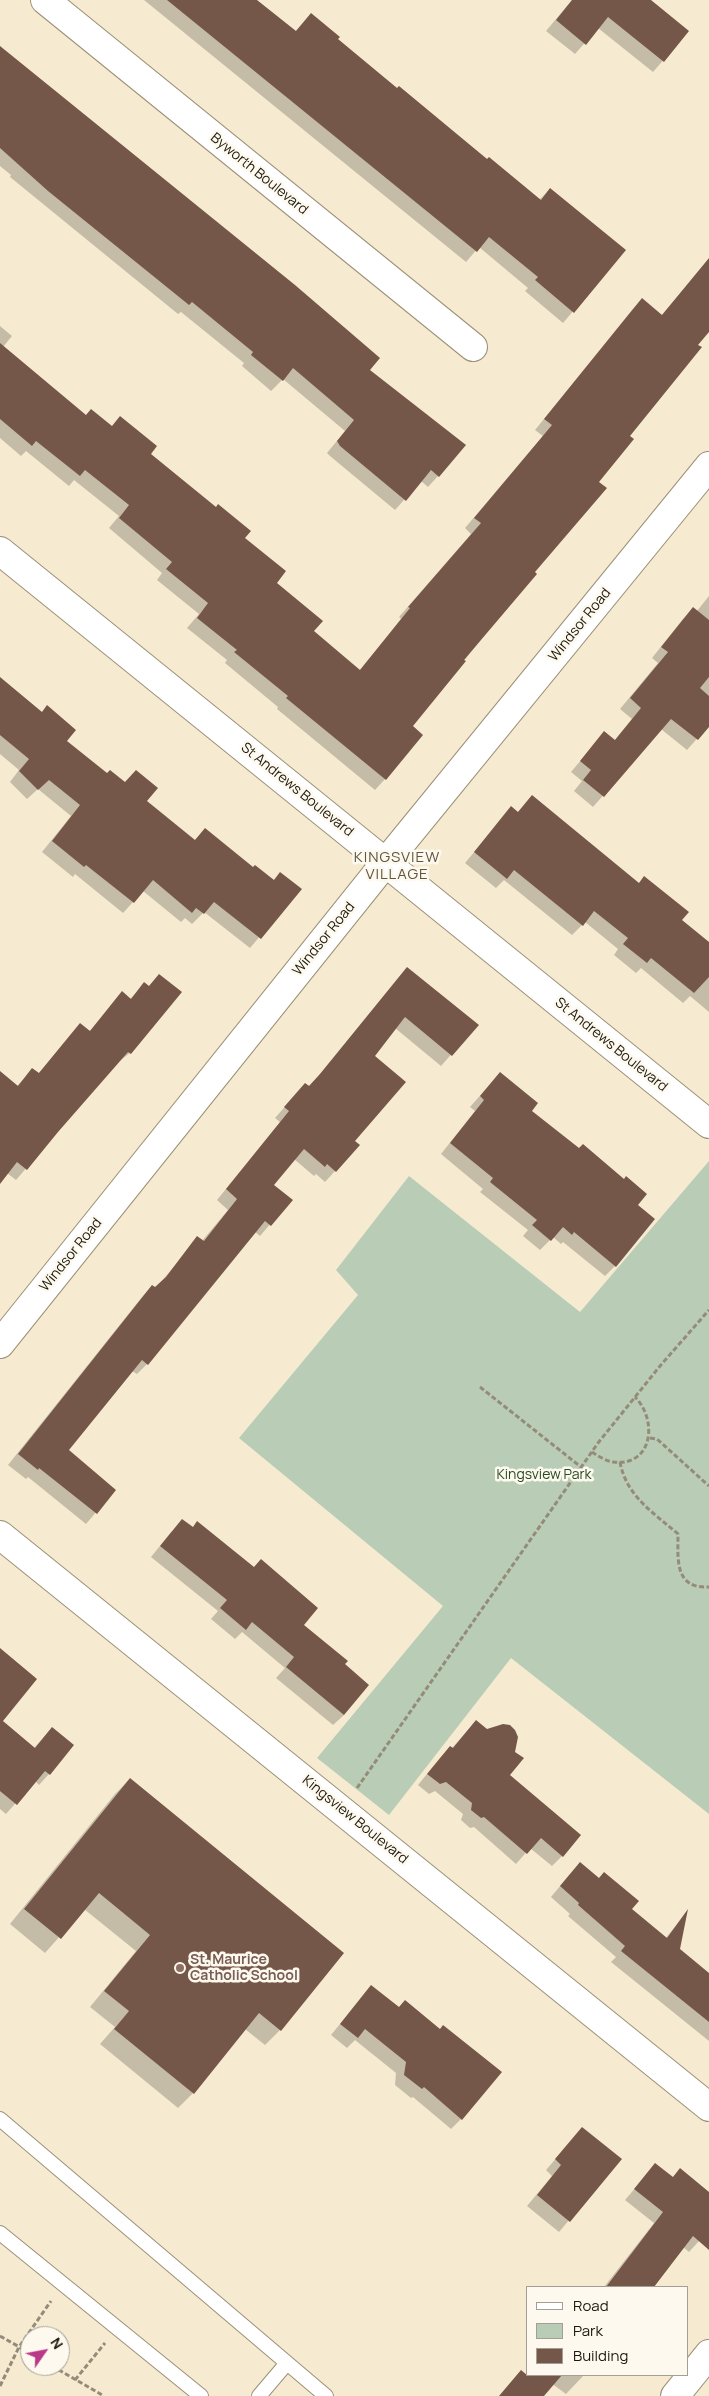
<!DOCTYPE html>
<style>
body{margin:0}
#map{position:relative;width:709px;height:2396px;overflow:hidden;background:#f6ebd1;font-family:Manrope,sans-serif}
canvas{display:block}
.legend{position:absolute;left:526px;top:2286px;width:162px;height:90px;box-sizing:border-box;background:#fdf9ee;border:1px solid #a39f94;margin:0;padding:6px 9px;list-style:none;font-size:15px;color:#1c180e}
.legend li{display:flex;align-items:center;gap:10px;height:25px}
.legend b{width:25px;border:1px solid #a39f94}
.north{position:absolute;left:20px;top:2326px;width:50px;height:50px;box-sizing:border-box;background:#fdf9ee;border:1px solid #a39f94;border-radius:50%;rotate:57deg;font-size:14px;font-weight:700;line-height:20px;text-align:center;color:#1c180e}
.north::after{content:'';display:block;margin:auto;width:18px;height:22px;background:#b83987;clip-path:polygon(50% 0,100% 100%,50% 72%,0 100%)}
</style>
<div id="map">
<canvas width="709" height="2396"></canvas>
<ul class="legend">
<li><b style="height:6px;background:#fff"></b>Road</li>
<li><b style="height:14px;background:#b9cdb6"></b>Park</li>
<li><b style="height:14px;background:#755749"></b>Building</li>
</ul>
<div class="north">N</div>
</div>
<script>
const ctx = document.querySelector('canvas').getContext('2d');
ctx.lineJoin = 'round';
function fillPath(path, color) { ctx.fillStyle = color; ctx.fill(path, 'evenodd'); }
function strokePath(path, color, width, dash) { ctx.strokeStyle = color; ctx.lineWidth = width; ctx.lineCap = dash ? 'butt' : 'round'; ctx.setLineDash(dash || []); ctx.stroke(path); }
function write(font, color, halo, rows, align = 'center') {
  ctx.font = font + ' Manrope,sans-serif'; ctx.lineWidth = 5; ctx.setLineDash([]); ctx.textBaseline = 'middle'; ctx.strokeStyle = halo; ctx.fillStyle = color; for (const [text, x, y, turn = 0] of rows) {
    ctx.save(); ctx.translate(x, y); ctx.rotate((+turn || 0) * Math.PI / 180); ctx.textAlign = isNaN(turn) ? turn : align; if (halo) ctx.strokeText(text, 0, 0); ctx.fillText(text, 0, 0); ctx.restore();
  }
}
const green = new Path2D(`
 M709,1161V1814L511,1658L389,1815L317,1758L443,1606L239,1438L358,1295L336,1270L409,1176L580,1312Z`);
const shadow = new Path2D(`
 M144,0H255L295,32L311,14L336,40L539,200L550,189L625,250L563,323L525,291L528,288L479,247L466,262Z
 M572,0H649L688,32L653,72L598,28L575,54L546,31Z
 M0,48L368,370L438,476L428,487L421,481L395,510L330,456L327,453L345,431L283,379L271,391L242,366L244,363L181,312L178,314L10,177L11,175L0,166Z
 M705,264L709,265V330L628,436L533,573L412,727L385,779L375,790L277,709L278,707L225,663L227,660L187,628L199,614L157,580L162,573L109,528L119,516L74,480L69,486L26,451L21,456L0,438V326L12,336L3,347L86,416L149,454L243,538L312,631L359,671L401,619L399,617L471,534L465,528L543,436L535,430L632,310L642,300L661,316Z
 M709,596V725L687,750L661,729L593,807L574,791L582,781L571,772L604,733L614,741L632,719L620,709L658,663L652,658L683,619L693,609L697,611Z
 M0,679L41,713L47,707L65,741L106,775L145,801L194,841L205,830L253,869L273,881L280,873L300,889L250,948L204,912L192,924L185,918L181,922L143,891L123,913L75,874L73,877L42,852L71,816L38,789L27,799L10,782L19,770L0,754Z
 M532,797L709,943V1012L690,996L683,1003L641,968L636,973L614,955L618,949L585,922L572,935L504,880L496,888L465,863L511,808L517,813Z
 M407,969L477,1025L441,1066L395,1028L373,1056L353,1141L335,1171L325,1182L316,1174L314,1176L294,1159L272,1185L291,1200L260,1236L255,1232L147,1364L137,1374L132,1371L68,1450L114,1491L86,1524L28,1477L26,1479L8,1465L142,1297L152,1286L155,1289L198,1238L202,1241L228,1210L217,1200L280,1122L275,1118L305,1084L310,1086Z
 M145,984L130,1053L118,1062L16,1180L7,1173L0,1181V1086H17L32,1070L38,1074L80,1024L89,1032L122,993L130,999Z
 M500,1073L530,1111L636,1206L615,1266L605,1276L563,1242L561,1244L553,1237L540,1250L523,1236L528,1230L480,1192L483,1189L441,1154L475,1111L470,1107Z
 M172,1531L302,1625L343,1665L344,1715L333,1725L276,1678L285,1668L242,1632L235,1639L211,1619L218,1611L151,1557Z
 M0,1650L1,1721L34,1748L52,1728L73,1745L49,1774L39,1785L35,1781L6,1814L0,1809Z
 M476,1721L508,1775L562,1856L552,1866L530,1848L516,1864L474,1827L470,1828L461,1820L463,1814L435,1791L429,1794L418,1785L440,1758L450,1747L452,1748Z
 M130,1779L343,1953L280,2030L265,2045L245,2029L193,2093L178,2108L100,2044L115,2027L90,2007L136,1951L84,1909L45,1953L10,1924L115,1794Z
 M570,1874L630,1909L665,1939L686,1913L679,1950L709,1974V2041L611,1962L616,1957L568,1916L570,1914L551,1897Z
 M371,1986L399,2008L461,2119L451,2129L413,2097L411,2098L395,2085L396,2073L355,2040L347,2048L331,2035Z
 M582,2128L620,2159L559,2232L527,2206L552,2176L546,2170Z
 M655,2165L672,2178L680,2170L709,2193V2230L689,2252L683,2247L652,2287H604L654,2223L625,2200Z
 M540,2375H584L566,2394Z`);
const building = new Path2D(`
 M167,0H257L296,31L311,13L340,37L338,39L397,88L399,86L487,159L489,157L541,200L550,188L626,250L574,313L535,280L538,277L489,237L477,252Z
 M572,0H651L689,31L664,62L608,17L586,45L556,20Z
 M0,46L295,285L380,358L370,370L466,445L439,477L431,470L406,501L340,446L337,441L354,420L293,368L283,381L251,355L253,352L192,302L189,305L48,191L0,148Z
 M709,258V332L698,345L702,347L630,436L634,439L599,482L607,488L535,572L537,574L464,660L466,661L413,726L423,735L386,780L286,698L288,696L234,652L237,650L197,618L208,603L166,569L172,562L119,518L129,505L85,470L80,476L36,441L32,446L0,419V343L86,415L91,409L112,426L120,416L157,446L151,454L216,507L218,504L251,531L245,538L286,571L277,583L323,621L314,631L360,670L410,608L408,607L481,523L474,518L552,425L544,419L642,298L662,315Z
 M693,607L709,620V677L700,688L709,696V727L698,740L671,719L604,797L583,780L591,770L580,761L604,731L615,740L641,708L630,698L668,652L661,647Z
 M0,677L42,712L47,705L76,730L67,741L107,773L110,770L125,782L136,770L158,788L147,801L195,840L205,828L253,867L255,865L274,880L280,872L302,889L261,939L214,902L204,914L196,908L192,913L153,880L134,903L86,865L84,867L52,841L80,805L49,780L38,790L19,771L29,759L0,735Z
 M532,795L639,883L644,876L689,912L682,920L709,942V977L694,993L651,958L647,963L623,944L628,938L594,911L583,926L514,870L507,879L474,852L511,806L518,812Z
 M407,967L479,1025L452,1056L405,1017L375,1056L406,1082L355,1141L360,1145L336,1172L327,1164L325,1167L304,1149L274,1185L293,1200L271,1226L265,1221L148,1365L142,1360L69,1450L116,1490L97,1514L39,1468L38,1470L18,1454L152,1285L155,1287L166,1277L197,1236L204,1241L237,1199L226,1189L289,1111L284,1107L305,1083L309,1086L320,1074Z
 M159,974L182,992L131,1054L128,1052L58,1132L27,1170L17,1162L0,1184V1071L18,1086L32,1068L39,1073L80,1023L90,1031L122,991L131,999L144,982L149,986Z
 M500,1072L538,1103L532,1111L579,1148L583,1144L624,1179L626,1176L647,1194L638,1205L655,1219L616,1267L574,1232L572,1235L563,1227L551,1241L532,1225L537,1220L490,1182L493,1178L450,1143L484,1100L480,1096Z
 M182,1519L193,1527L197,1521L254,1567L261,1559L318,1608L304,1625L348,1661L345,1664L369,1685L344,1715L286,1667L294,1657L252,1622L246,1630L220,1608L227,1600L160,1546Z
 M0,1648L37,1679L3,1721L35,1748L52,1727L74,1745L50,1775L45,1771L17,1805L0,1791Z
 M476,1720L487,1729L503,1724L510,1725L515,1730L518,1737L515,1752L524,1758L510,1775L581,1835L563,1857L541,1838L527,1854L484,1817L481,1818L471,1810L472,1803L446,1782L440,1784L427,1774L450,1746L453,1748Z
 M130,1778L344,1953L281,2031L259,2013L194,2094L114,2029L129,2011L104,1991L150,1935L99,1893L61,1939L24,1909Z
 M580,1862L599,1878L604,1872L639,1901L632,1909L667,1938L688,1909L680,1949L709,1973V2022L621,1951L625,1946L578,1905L579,1903L560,1886Z
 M371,1985L399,2007L405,2000L440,2029L443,2025L502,2072L462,2120L424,2087L422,2089L404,2075L406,2062L365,2029L358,2038L340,2024Z
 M582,2127L622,2159L570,2222L537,2195L561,2165L555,2159Z
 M655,2163L673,2177L680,2168L709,2192V2250L693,2236L654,2287H606L663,2212L634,2189Z
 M521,2370L527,2375H562L544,2396H499Z`);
const path = new Path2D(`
 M480,1387L581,1467
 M650,1438L657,1439L709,1486
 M592,1452C598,1456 606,1461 613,1462C653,1467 658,1420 635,1397
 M620,1462C626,1496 654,1513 678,1534C678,1559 674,1589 709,1587
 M357,1788L598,1443L660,1366L709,1310
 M0,2336L30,2353
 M52,2366L104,2396
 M75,2380L105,2343
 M0,2386L19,2347L51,2301`);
const lane = new Path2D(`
 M0,2119L326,2396
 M0,2233L201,2396
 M259,2396L287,2363`);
const street = new Path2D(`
 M45,0L473,347
 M0,551L709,1124
 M0,1344L386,862L709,466
 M0,1535L709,2107
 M675,2396L709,2354`);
const markers = [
 [180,1968,5,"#8d6e63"]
];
const streetNames = [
 ["Byworth Boulevard",259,174,39],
 ["Windsor Road",580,625,-51],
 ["St Andrews Boulevard",297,790,39],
 ["Windsor Road",324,939,-51],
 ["St Andrews Boulevard",611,1045,39],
 ["Windsor Road",71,1255,-51],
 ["Kingsview Boulevard",355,1820,39]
];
const parkNames = [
 ["Kingsview Park",544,1475]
];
const educationNames = [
 ["St. Maurice",190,1960],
 ["Catholic School",190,1976]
];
const neighbourhoodNames = [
 ["KINGSVIEW",397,858],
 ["VILLAGE",397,875]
];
fillPath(green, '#b9cdb6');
fillPath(shadow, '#0003');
fillPath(building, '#755749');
strokePath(lane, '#9b9178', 16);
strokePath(street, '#9b9178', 30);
strokePath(path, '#948c79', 3, [5, 2.5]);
strokePath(lane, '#fff', 14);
strokePath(street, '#fff', 28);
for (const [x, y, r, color] of markers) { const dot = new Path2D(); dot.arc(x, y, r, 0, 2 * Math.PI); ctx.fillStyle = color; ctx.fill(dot); strokePath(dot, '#fdf9ee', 2); }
write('14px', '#1c180e', '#fdf9ee', streetNames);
write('14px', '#294b23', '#fdf9ee', parkNames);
write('bold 14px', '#785e54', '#fdf9ee', educationNames, 'left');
ctx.letterSpacing = '1px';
write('15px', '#60563f', '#fdf9ee', neighbourhoodNames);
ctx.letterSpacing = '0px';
</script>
